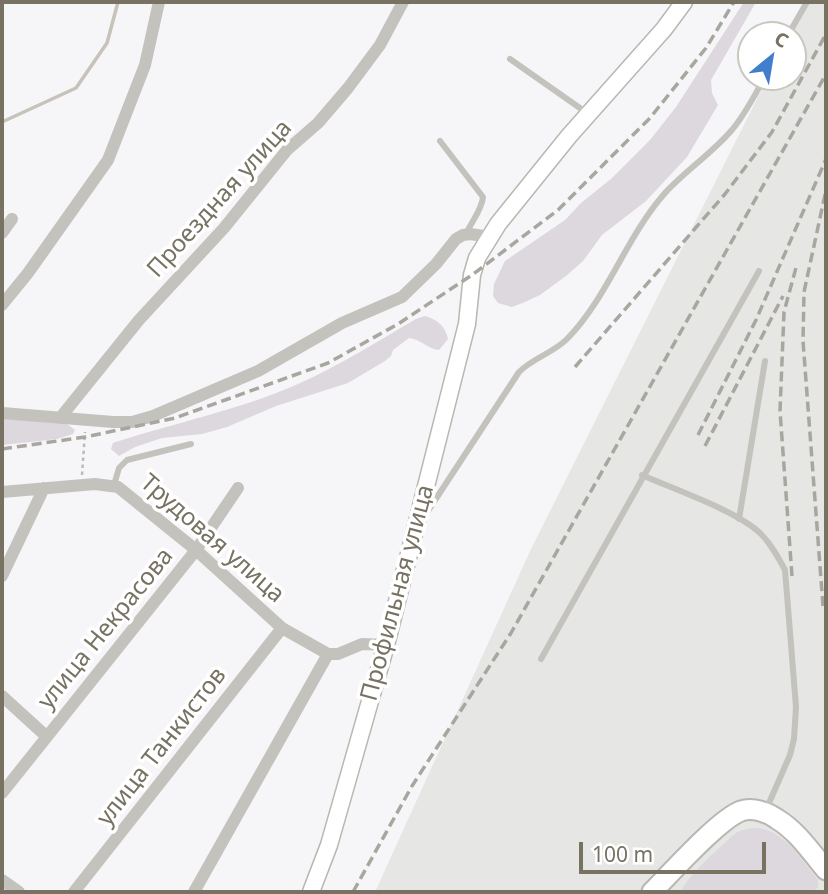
<!DOCTYPE html>
<meta charset="utf-8">
<style>
body{margin:0}
#map{position:relative;width:828px;height:894px;overflow:hidden;background:#f6f5f8;font-family:"Noto Sans",sans-serif}
canvas{display:block}
.frame{position:absolute;inset:0;border:4px solid #777262;pointer-events:none}
.north{position:absolute;left:737px;top:21px;width:70px;height:70px;box-sizing:border-box;background:#fff;border:2px solid #c9c7c0;border-radius:50%;rotate:30deg;font-size:19px;font-weight:700;line-height:28px;text-align:center;color:#777262}
.north::after{content:'';display:block;margin:auto;width:24px;height:32px;background:#417ecc;clip-path:polygon(50% 0,100% 100%,50% 72%,0 100%)}
.scale{position:absolute;left:579px;top:842px;width:187px;height:32px;box-sizing:border-box;border:4px solid #777262;border-top:0;padding-left:9px;font-size:21px;line-height:24px;white-space:nowrap;color:#777262;-webkit-text-stroke:5px #fff;paint-order:stroke}
</style>
<div id="map">
<canvas width="828" height="894"></canvas>
<div class="frame"></div>
<div class="north">С</div>
<div class="scale">100 m</div>
</div>
<script>
const ctx = document.querySelector('canvas').getContext('2d');
ctx.lineJoin = 'round';
function fillPath(path, color) { ctx.fillStyle = color; ctx.fill(path, 'evenodd'); }
function strokePath(path, color, width, dash) { ctx.strokeStyle = color; ctx.lineWidth = width; ctx.lineCap = dash ? 'butt' : 'round'; ctx.setLineDash(dash || []); ctx.stroke(path); }
function write(font, color, halo, rows, align = 'center') {
  ctx.font = font + ' "Noto Sans",sans-serif'; ctx.lineWidth = 7; ctx.setLineDash([]); ctx.textBaseline = 'middle'; ctx.strokeStyle = halo; ctx.fillStyle = color; for (const [text, x, y, turn = 0] of rows) {
    ctx.save(); ctx.translate(x, y); ctx.rotate((+turn || 0) * Math.PI / 180); ctx.textAlign = isNaN(turn) ? turn : align; if (halo) ctx.strokeText(text, 0, 0); ctx.fillText(text, 0, 0); ctx.restore();
  }
}
const built = new Path2D(`
 M806,2H826V892H375L531,549L768,77H793V35H789Z`);
const green = new Path2D(`
 M744,2H756L711,80L712,93L718,105L687,157L646,201L602,235L583,261L566,276L540,295L525,302L512,307L498,303L493,296L494,284L505,261L565,220L581,203L611,179L650,140L676,107Z
 M425,316C438,320 445,326 448,339L439,350C427,349 421,339 409,338L393,350L391,356L385,361L348,383L276,406L227,427L202,434L162,438L135,447L119,456L111,449L113,443C174,423 239,410 298,384C339,366 378,341 416,319Z
 M2,418L67,424L75,430L73,434L57,439L2,445Z
 M753,828C782,827 801,859 818,880V888L810,892H681C685,878 723,844 736,833C741,830 747,829 753,828Z`);
const stream = new Path2D(`
 M2,122L76,88L107,43L118,2`);
const path = new Path2D(`
 M82,475L85,432`);
const lane = new Path2D(`
 M788,35L807,2
 M510,59L587,113
 M440,141L483,197C482,210 471,222 466,234
 M642,475C673,489 738,511 761,534C771,544 778,557 785,570L796,707L794,739L790,755L766,810
 M114,485L119,468L127,460L191,444
 M424,517L519,372C533,358 553,353 567,339C608,297 626,237 665,193C685,171 711,154 731,131C745,115 754,96 765,77
 M739,519L765,361
 M541,659L759,271`);
const street = new Path2D(`
 M2,233L12,219
 M2,305L28,273L108,160L145,65L159,2
 M2,413L113,422H132L153,416L258,371L342,323L402,297L436,264L456,239L463,235L470,234L490,237
 M60,418L139,320L224,228L287,150L318,123L348,88L380,45L403,2
 M2,492L95,484L118,487L196,550L282,628L328,654H338L362,644L386,645
 M2,576L44,488
 M2,696L46,736
 M2,793L196,550L238,488
 M2,880L19,892
 M74,892L282,628
 M194,892L328,654`);
const secondary = new Path2D(`
 M311,892L329,845L386,645L467,324L472,275L477,258L498,224L569,136L664,29L684,2`);
const primary = new Path2D(`
 M652,892C670,874 719,819 741,811C753,807 767,812 777,819C797,831 811,852 826,870`);
const rail = new Path2D(`
 M575,367L725,194L772,132L826,34
 M698,435L756,320L826,159
 M705,446L783,296
 M2,449L85,437L175,418L328,363L398,324L472,275L558,210L650,118L706,48L734,2
 M792,576L780,411L784,312L797,264
 M823,606L803,341L804,292L826,190
 M353,892L412,786L511,633L826,74`);
const streetNames = [
 ["Проездная улица",220,199,-48],
 ["Трудовая улица",212,539,41],
 ["Профильная улица",398,593,-75],
 ["улица Некрасова",106,629,-51],
 ["улица Танкистов",162,747,-52]
];
fillPath(built, '#e6e6e5');
fillPath(green, '#ddd7de');
strokePath(stream, '#c7c2ba', 3.5);
strokePath(secondary, '#b9b7b0', 19);
strokePath(primary, '#b8b7b1', 23);
strokePath(path, '#bcbbb7', 2.5, [3.5, 3.5]);
strokePath(lane, '#c4c2bd', 6);
strokePath(street, '#c4c2bd', 12);
strokePath(secondary, '#fff', 16);
strokePath(primary, '#fff', 19);
strokePath(rail, '#a8a69e', 3.5, [10, 5]);
write('24px', '#777262', '#fff', streetNames);
</script>
